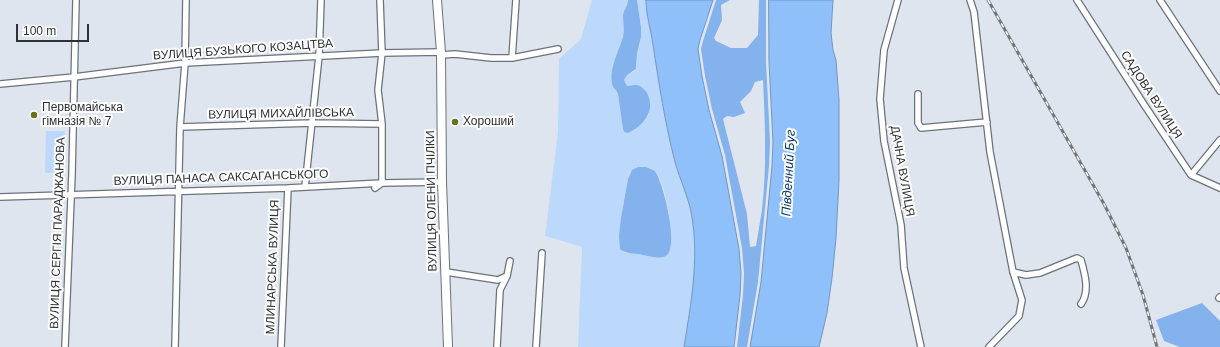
<!DOCTYPE html>
<meta charset="utf-8">
<style>
body{margin:0}
#map{position:relative;width:1220px;height:347px;overflow:hidden;background:#dee5ee;font-family:Arial,sans-serif}
canvas{display:block}
.scale{position:absolute;left:16px;top:24px;width:73px;height:18px;box-sizing:border-box;border:2px solid #2e3134;border-top:0;padding-left:5px;font-size:12px;line-height:14px;white-space:nowrap;color:#2e3134;-webkit-text-stroke:3px #fff;paint-order:stroke}
</style>
<div id="map">
<canvas width="1220" height="347"></canvas>
<div class="scale">100 m</div>
</div>
<script>
const ctx = document.querySelector('canvas').getContext('2d');
ctx.lineJoin = 'round';
function fillPath(path, color) { ctx.fillStyle = color; ctx.fill(path, 'evenodd'); }
function strokePath(path, color, width, dash) { ctx.strokeStyle = color; ctx.lineWidth = width; ctx.lineCap = dash ? 'butt' : 'round'; ctx.setLineDash(dash || []); ctx.stroke(path); }
function write(font, color, halo, rows, align = 'center') {
  ctx.font = font + ' Arial,sans-serif'; ctx.lineWidth = 4; ctx.setLineDash([]); ctx.textBaseline = 'middle'; ctx.strokeStyle = halo; ctx.fillStyle = color; for (const [text, x, y, turn = 0] of rows) {
    ctx.save(); ctx.translate(x, y); ctx.rotate((+turn || 0) * Math.PI / 180); ctx.textAlign = isNaN(turn) ? turn : align; if (halo) ctx.strokeText(text, 0, 0); ctx.fillText(text, 0, 0); ctx.restore();
  }
}
const green = new Path2D(`
 M592,0H628L627,5L623,15V36L619,51L612,66L614,88L616,89L618,94L623,129L624,132L628,133L645,120L648,116L649,114L648,94C640,83 638,87 627,86L624,80L627,75L635,71L637,67V57L640,44L641,27L637,0H646C646,15 651,30 653,45C659,84 665,123 675,162C680,180 689,198 692,217C699,261 691,304 684,347H578L582,247L545,236L558,132L559,59L581,39ZM646,167L655,171C667,187 672,227 671,247L634,253L624,252L621,218L628,179L631,172Z
 M46,131H65L64,173H45Z`);
const forest = new Path2D(`
 M628,0H637L641,27V37L637,54L636,69L627,75L624,80L627,86C632,86 635,84 640,86C645,89 648,93 649,98C654,114 641,127 628,133L624,132L623,129L618,94L616,90L613,87C608,70 617,56 622,40C625,32 623,24 623,15C624,9 628,6 628,0Z
 M716,0H730L721,5L722,20L714,38L716,41L731,48H747L758,35L759,0H766V62L770,142L769,166L758,282L747,347H737L743,295L744,273L742,248L725,155L712,109L705,76L701,49L703,41ZM763,80C765,123 767,167 762,210C760,222 758,234 756,246L750,247L747,214L723,119L727,116L734,117L745,113L740,102L751,91L755,82Z
 M638,167H646L655,171C663,182 679,245 667,255C661,260 651,256 643,255C636,253 625,254 620,249L619,236L621,218L628,179L632,170Z
 M1202,303L1220,321V347H1180L1164,341L1156,320Z`);
const water = new Path2D(`
 M646,0H713L700,40L698,49L702,76L709,110L722,156L739,249L741,273L740,295L734,347H684C691,303 699,261 692,217C689,198 680,180 675,162C665,123 659,84 653,45C651,30 646,15 646,0Z
 M769,0H833L831,33L833,50L836,60L839,100V180L836,238L832,278L827,313L819,347H750L761,282L772,166L773,142L769,62Z`);
const street = new Path2D(`
 M898,0L884,50L880,99L884,141L901,225L904,268L921,347
 M970,0L974,12L990,152L1013,272L1022,300L1019,316L989,347
 M1077,0L1143,103L1191,175L1220,188
 M1160,0L1220,91
 M441,55L455,54L491,58H512L558,49
 M512,58L516,0
 M0,84L74,77L185,63L382,53L441,52
 M918,94V123L921,128L987,122
 M180,127L312,123L382,124
 M1191,175L1220,140
 M305,187L319,56L321,0
 M375,188L382,183V124L378,90L382,53L380,0
 M0,197L288,188L382,183L442,182
 M446,272L498,280L507,276
 M1013,272L1026,275L1040,273L1077,258L1081,260C1085,274 1090,292 1081,304
 M1219,298L1220,297
 M65,347L72,174L76,0
 M175,347L180,127L185,63L186,0
 M281,347L288,188
 M497,347L500,290L507,276L510,261
 M536,347L542,253`);
const secondary = new Path2D(`
 M437,0L441,52L442,182L448,347`);
const rail = new Path2D(`
 M988,0L1104,204L1126,248L1143,295L1157,347`);
const markers = [
 [34,115,4,"#6a7219"],
 [455,122,4,"#6a7219"]
];
const streetNames = [
 ["ВУЛИЦЯ БУЗЬКОГО КОЗАЦТВА",243,50,-4],
 ["САДОВА ВУЛИЦЯ",1151,95,57],
 ["ВУЛИЦЯ МИХАЙЛІВСЬКА",281,114,-1],
 ["ДАЧНА ВУЛИЦЯ",902,171,80],
 ["ВУЛИЦЯ ПАНАСА САКСАГАНСЬКОГО",221,178,-2],
 ["ВУЛИЦЯ ОЛЕНИ ПЧІЛКИ",432,201,-91],
 ["ВУЛИЦЯ СЕРГІЯ ПАРАДЖАНОВА",58,233,-88],
 ["МЛИНАРСЬКА ВУЛИЦЯ",273,267,-88]
];
const poiNames = [
 ["Первомайська",42,108],
 ["гімназія № 7",42,122],
 ["Хороший",463,122]
];
const waterNames = [
 ["Південний Буг",789,173,-87]
];
fillPath(green, '#bcd9fc');
fillPath(forest, '#83b2ec');
fillPath(water, '#90c0fa');
strokePath(water, '#7395bf', 1);
strokePath(street, '#6c727a', 8);
strokePath(secondary, '#6c727a', 10);
strokePath(street, '#fff', 5.5);
strokePath(secondary, '#fff', 8);
strokePath(rail, '#71757b', 3);
strokePath(rail, '#fff', 1.5, [4.5]);
for (const [x, y, r, color] of markers) { const dot = new Path2D(); dot.arc(x, y, r, 0, 2 * Math.PI); ctx.fillStyle = color; ctx.fill(dot); strokePath(dot, '#fff', 1.5); }
write('12px', '#2e3134', '#fff', streetNames);
write('12px', '#2e3134', '#fff', poiNames, 'left');
write('italic 13px', '#07396c', '#fff', waterNames);
</script>
